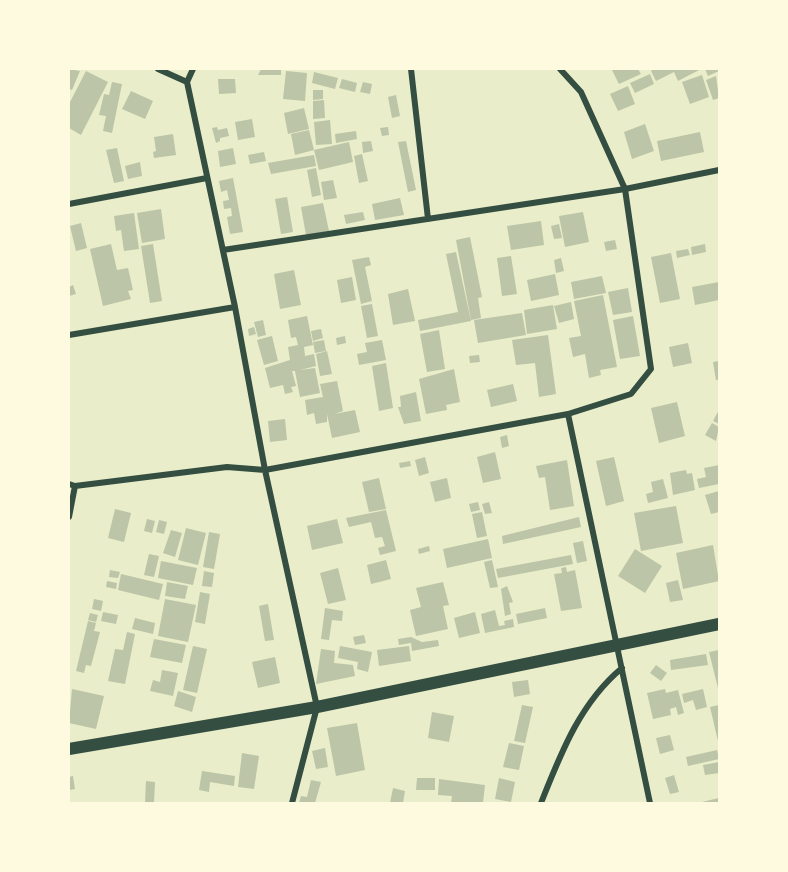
<!DOCTYPE html>
<style>
body{margin:0}
#map{position:relative;width:788px;height:872px;overflow:hidden;background:#e9edc9;font-family:"Source Serif 4",serif}
canvas{display:block}
.frame{position:absolute;inset:0;border:70px solid #fefae0;pointer-events:none}
</style>
<div id="map">
<canvas width="788" height="872"></canvas>
<div class="frame"></div>
</div>
<script>
const ctx = document.querySelector('canvas').getContext('2d');
ctx.lineJoin = 'round';
function fillPath(path, color) { ctx.fillStyle = color; ctx.fill(path, 'evenodd'); }
function strokePath(path, color, width, dash) { ctx.strokeStyle = color; ctx.lineWidth = width; ctx.lineCap = dash ? 'butt' : 'round'; ctx.setLineDash(dash || []); ctx.stroke(path); }
const building = new Path2D(`
 M69,69L80,71L72,90L69,89Z
 M261,69H281V75H258Z
 M638,69L641,74L619,84L612,70Z
 M654,69H701L678,81L674,72L656,81L651,71Z
 M705,69H719V71L708,76Z
 M86,71L108,82L81,135L69,128V104Z
 M286,71L307,73L305,101L283,99Z
 M314,72L338,78L335,89L312,83Z
 M650,74L654,84L635,93L630,83Z
 M702,75L709,97L690,104L682,82Z
 M716,76L719,98L713,100L706,80Z
 M218,79H235L236,93L219,94Z
 M342,79L357,83L355,92L339,88Z
 M112,82L122,84L112,133L103,131L106,116L99,115L104,94L109,95Z
 M363,82L372,84L370,94L360,92Z
 M628,86L635,104L618,111L610,94Z
 M313,90H323V99L313,100Z
 M131,91L153,101L145,119L122,109Z
 M396,95L400,116L392,118L388,97Z
 M324,100L325,118L313,119V101Z
 M304,108L309,129L288,134L284,113Z
 M252,119L255,137L238,140L235,122Z
 M330,120L332,144L316,145L314,122Z
 M645,124L654,151L632,159L624,132Z
 M217,127L218,130L227,128L229,136L220,138V141L216,143L212,128Z
 M388,127L389,135L382,136L380,128Z
 M309,130L314,150L295,155L291,134Z
 M356,131L357,139L336,143L335,134Z
 M700,132L704,152L661,161L657,141Z
 M173,134L176,155L154,158L153,152L156,151L154,137Z
 M371,141L373,151L363,153L362,142Z
 M406,141L416,190L408,192L398,142Z
 M349,142L353,162L319,170L314,150Z
 M117,148L124,181L114,183L106,150Z
 M233,148L236,164L220,167L218,151Z
 M264,152L266,161L250,164L248,155Z
 M362,154L368,181L359,183L354,156Z
 M314,155L316,166L271,174L268,163Z
 M140,162L142,176L128,179L125,166Z
 M316,168L321,195L312,197L307,170Z
 M233,178L243,232L230,234L227,217L232,216L231,208L224,209L223,201L229,200L227,190L221,192L219,181Z
 M333,180L337,198L324,200L321,182Z
 M287,197L293,232L281,234L275,199Z
 M400,198L404,215L375,220L372,204Z
 M323,203L329,231L306,235L301,207Z
 M161,209L165,239L142,243L137,213Z
 M363,212L365,220L346,224L344,215Z
 M583,212L589,242L565,247L559,216Z
 M134,213L139,249L124,251L121,230L116,231L114,216Z
 M541,221L544,245L511,250L507,226Z
 M81,223L87,248L76,251L70,226Z
 M559,224L562,238L554,239L551,226Z
 M470,237L482,297L478,298L481,318L471,320L456,240Z
 M615,240L617,249L606,251L604,242Z
 M111,244L117,270L128,268L133,290L128,291L131,299L103,306L90,249Z
 M153,244L162,301L150,303L141,246Z
 M705,244L706,252L692,255L691,247Z
 M688,249L690,255L677,258L676,251Z
 M456,252L471,321L420,331L418,320L458,312L446,254Z
 M671,253L680,299L660,303L651,257Z
 M511,256L517,294L502,296L497,258Z
 M369,257L371,265L365,267L372,301L361,304L352,260Z
 M561,258L564,271L556,273L554,260Z
 M294,270L301,305L280,309L274,274Z
 M555,274L559,295L531,301L527,280Z
 M602,276L606,293L574,299L571,282Z
 M352,277L356,300L341,303L337,280Z
 M719,282V300L695,305L692,287Z
 M73,285L76,294L69,296V287Z
 M628,288L632,312L613,315L608,292Z
 M408,289L415,321L393,325L388,294Z
 M603,295L617,367L600,370L601,375L589,378L585,354L573,357L569,338L581,336L574,301Z
 M571,302L574,319L559,323L554,306Z
 M372,304L378,336L367,338L361,306Z
 M553,305L557,329L527,334L524,310Z
 M522,313L526,335L478,343L474,320Z
 M307,316L313,345L304,347L305,356L314,354L316,366L300,370L315,368L320,393L300,397L295,371H292L296,386L291,387L293,392L285,394L283,385L270,388L265,368L290,360L288,347L298,345L296,337L291,338L288,320Z
 M633,316L640,356L620,359L613,320Z
 M263,320L266,335L258,337L254,322Z
 M254,327L256,334L249,336L248,329Z
 M321,329L323,338L313,341L311,331Z
 M439,330L445,369L427,372L420,334Z
 M548,335L556,394L539,397L535,363L516,365L512,340Z
 M272,336L278,361L264,365L257,340Z
 M345,336L346,343L337,345L336,338Z
 M324,340L326,351L315,353L313,342Z
 M382,340L386,360L359,365L357,354L367,352L365,343Z
 M688,343L692,363L673,367L669,347Z
 M327,351L332,374L320,376L316,354Z
 M479,355L480,362L470,363L469,356Z
 M719,361V380H716L713,362Z
 M386,363L393,408L379,411L372,366Z
 M454,369L460,402L446,405L447,410L426,414L419,379Z
 M337,381L343,411L334,414L355,410L360,432L332,438L327,414V422L316,424L314,413L307,415L305,400L323,397L320,384Z
 M513,384L517,401L491,407L487,390Z
 M416,392L421,421L404,424L398,407H401L400,396Z
 M677,402L685,436L659,443L651,408Z
 M719,410V424L713,421Z
 M285,419L287,440L270,442L268,421Z
 M712,423L719,427L716,441L705,435Z
 M507,435L509,446L502,448L500,437Z
 M495,452L501,479L483,483L477,457Z
 M425,457L429,473L419,476L415,460Z
 M614,457L624,501L606,506L596,461Z
 M567,460L574,506L550,510L545,477L539,478L536,466Z
 M410,461L411,466L400,468L399,463Z
 M719,465V484L699,488L697,479L706,477L704,468Z
 M686,470L687,474L692,473L695,490L673,495L670,473Z
 M379,478L386,509L369,512L362,482Z
 M447,478L451,498L435,502L430,482Z
 M663,479L668,498L648,503L646,494L653,492L651,482Z
 M719,491V512L711,514L705,495Z
 M478,502L480,510L471,512L469,504Z
 M489,502L492,513L485,514L482,504Z
 M676,506L683,543L641,551L634,513Z
 M115,509L131,513L124,542L108,538Z
 M386,510L396,551L380,555L378,548L385,546L382,537L375,538L371,522L349,527L346,518Z
 M482,512L487,536L477,538L472,514Z
 M579,517L581,527L503,544L502,536Z
 M147,519L155,521L152,533L144,531Z
 M337,519L343,543L312,550L307,526Z
 M159,520L167,522L164,534L156,532Z
 M186,528L206,533L198,565L178,560Z
 M171,530L182,533L175,557L163,553Z
 M209,532L220,534L214,569L203,567Z
 M488,539L492,558L447,568L443,549Z
 M583,541L587,561L577,563L573,543Z
 M713,545L719,581L683,589L676,553Z
 M429,546L430,551L419,554L418,549Z
 M635,549L662,566L645,593L618,576Z
 M149,554L159,556L154,577L144,575Z
 M571,555L573,564L498,578L496,569Z
 M386,560L391,579L371,584L367,565Z
 M492,560L498,587L490,588L484,562Z
 M161,561L197,568L193,585L158,578Z
 M566,567L567,572L575,570L582,608L561,611L554,574L562,573L561,568Z
 M338,568L346,600L328,604L320,573Z
 M110,570L120,572L118,578L109,577Z
 M204,571L214,573L212,587L202,586Z
 M121,574L163,584L159,600L118,590Z
 M678,580L683,600L670,602L666,583Z
 M107,581L117,583L116,589L106,587Z
 M167,582L188,586L185,599L165,596Z
 M443,582L449,605L443,606L448,629L416,636L410,610L421,607L416,588Z
 M507,586L513,602L509,603L511,614L505,616L501,589Z
 M200,592L210,594L205,624L195,622Z
 M94,599L103,601L101,611L92,609Z
 M165,599L196,605L188,642L158,636Z
 M268,604L274,640L265,641L259,606Z
 M325,608L343,611L342,621L332,620L329,640L321,639Z
 M545,608L547,618L518,624L516,614Z
 M495,610L499,626L505,625L504,621L513,619L514,627L485,633L481,614Z
 M103,612L118,615L116,624L101,621Z
 M475,612L480,633L459,638L454,618Z
 M90,613L98,615L96,622L88,620Z
 M135,618L155,623L153,634L132,629Z
 M88,621L96,623L94,631L100,632L91,666L86,665L84,673L76,671Z
 M127,632L135,634L125,684L108,681L115,649L123,650Z
 M364,635L366,643L355,645L353,637Z
 M411,637L422,642L438,640L439,646L412,651L411,643L399,645L398,639Z
 M154,639L186,645L182,663L150,657Z
 M193,646L207,649L197,693L183,690Z
 M340,646L372,652L368,672L357,669L358,662L338,658Z
 M409,646L411,661L379,666L377,650Z
 M321,649L335,651L334,663L353,665L355,676L316,684Z
 M719,650V688H718L709,652Z
 M706,654L708,665L671,670L670,660Z
 M275,657L280,683L258,688L252,662Z
 M656,665L667,673L661,681L650,673Z
 M162,670L178,673L173,696L150,691L153,680L160,682Z
 M528,680L530,694L514,697L512,682Z
 M72,689L104,696L96,729L69,723Z
 M665,689L666,693L678,690L684,713L678,715L676,707L670,709L671,715L653,719L647,693Z
 M703,689L707,707L696,710L693,700L684,703L682,694Z
 M178,691L196,697L192,712L174,706Z
 M522,705L533,707L525,743L514,741Z
 M719,705V741H718L710,707Z
 M432,712L454,716L449,742L428,738Z
 M357,723L365,770L336,776L327,728Z
 M670,735L674,750L660,754L656,738Z
 M509,743L524,746L519,770L503,767Z
 M325,748L328,767L316,769L312,751Z
 M717,750L719,759L688,766L686,757Z
 M242,753L259,756L254,789L238,787Z
 M719,762V773L705,775L703,765Z
 M202,771L235,776L234,786L210,782L209,792L199,790Z
 M674,775L679,792L670,794L665,778Z
 M73,776L75,789L69,790V777Z
 M417,778H435V790H416Z
 M499,778L515,782L511,802L495,799Z
 M439,779L485,785L483,803H451L452,796L438,795Z
 M311,780L321,782L315,803H299L301,796L307,797Z
 M146,781L155,782L154,803H145Z
 M393,788L405,791L403,803H390Z
 M719,798V803H702V802Z`);
const minor = new Path2D(`
 M158,69L187,82
 M193,69L187,82L235,307L265,470L317,707L292,803
 M411,69L428,219
 M69,204L207,178
 M223,250L625,189L719,170
 M69,335L235,307
 M568,414L650,803
 M69,484L75,486L227,467L265,470L568,414L631,394L651,369L625,189L581,92L560,69
 M69,517L75,486
 M541,803C561,753 580,703 622,668`);
const secondary = new Path2D(`
 M69,749L317,707L719,624`);
fillPath(building, '#bcc5a7');
strokePath(minor, '#344e41', 6);
strokePath(secondary, '#344e41', 12);
</script>
